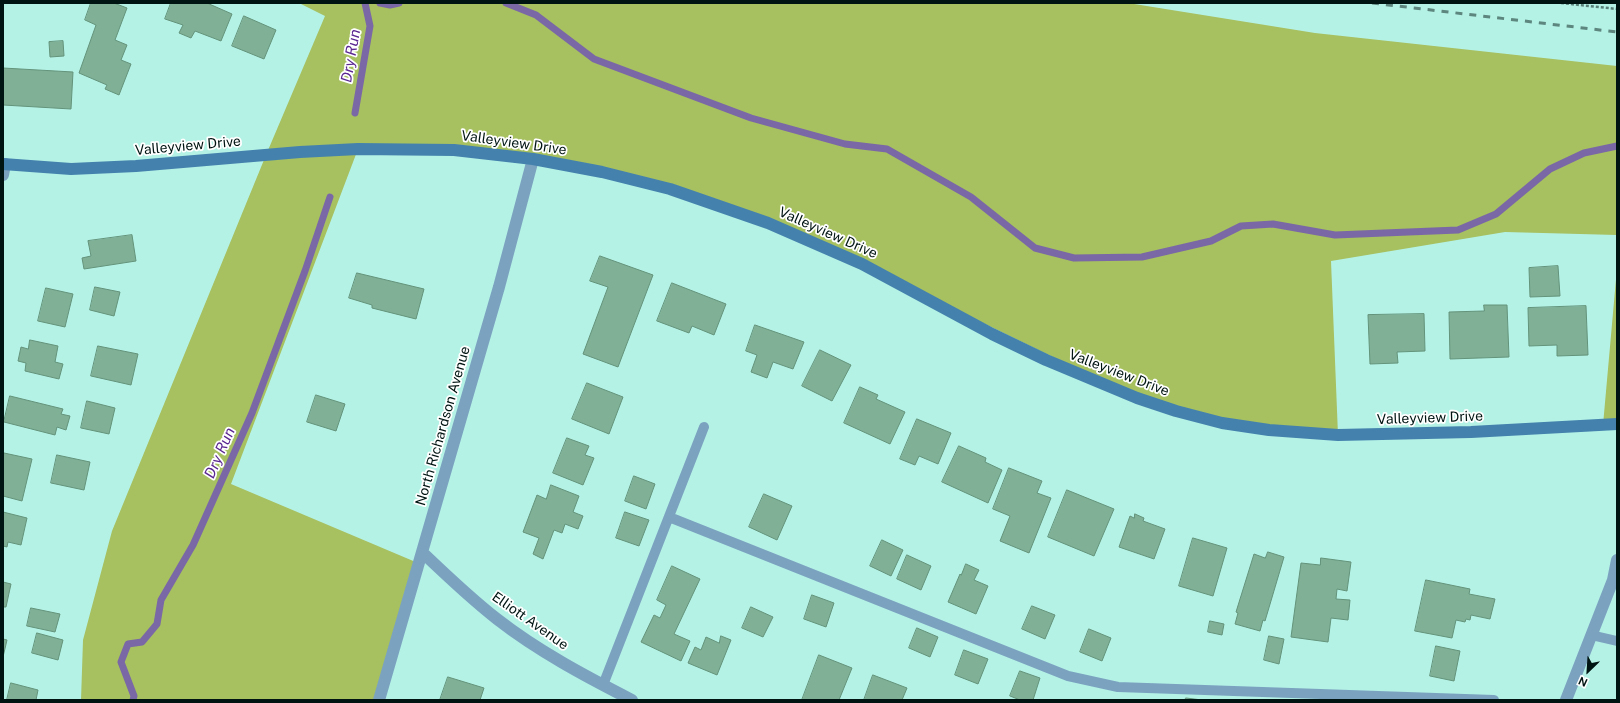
<!DOCTYPE html>
<style>
body{margin:0}
#map{position:relative;width:1620px;height:703px;overflow:hidden;background:#b5f2e6;font-family:"Public Sans",sans-serif}
canvas{display:block}
.frame{position:absolute;inset:0;border:4px solid #001512;pointer-events:none}
.north{position:absolute;left:1568px;top:651px;width:40px;height:40px;-webkit-text-stroke:3px #fff;paint-order:stroke;rotate:205deg;font-size:11px;font-weight:700;line-height:16px;text-align:center;color:#001512}
.north::after{content:'';display:block;margin:auto;width:14px;height:18px;background:#001512;clip-path:polygon(50% 0,100% 100%,50% 72%,0 100%)}
</style>
<div id="map">
<canvas width="1620" height="703"></canvas>
<div class="frame"></div>
<div class="north">N</div>
</div>
<script>
const ctx = document.querySelector('canvas').getContext('2d');
ctx.lineJoin = 'round';
function fillPath(path, color) { ctx.fillStyle = color; ctx.fill(path, 'evenodd'); }
function strokePath(path, color, width, dash) { ctx.strokeStyle = color; ctx.lineWidth = width; ctx.lineCap = dash ? 'butt' : 'round'; ctx.setLineDash(dash || []); ctx.stroke(path); }
function write(font, color, halo, rows, align = 'center') {
  ctx.font = font + ' "Public Sans",sans-serif'; ctx.lineWidth = 3.5; ctx.setLineDash([]); ctx.textBaseline = 'middle'; ctx.strokeStyle = halo; ctx.fillStyle = color; for (const [text, x, y, turn = 0] of rows) {
    ctx.save(); ctx.translate(x, y); ctx.rotate((+turn || 0) * Math.PI / 180); ctx.textAlign = isNaN(turn) ? turn : align; if (halo) ctx.strokeText(text, 0, 0); ctx.fillText(text, 0, 0); ctx.restore();
  }
}
const green = new Path2D(`
 M299,3H1128L1315,33L1617,66V235L1505,232L1331,261L1338,435L1269,430L1137,398L862,264L719,205L533,159L358,149L231,484L418,563L379,700H81L83,640L112,531L266,155L325,16Z
 M1617,268V425H1603Z`);
const stream = new Path2D(`
 M380,3L390,5L399,3
 M506,3L536,15L594,59L751,118L845,144L887,149L971,197L1035,248L1074,258L1142,257L1211,241L1241,226L1273,224L1335,235L1458,230L1496,214L1550,169L1584,153L1617,146
 M355,113L370,26L365,3
 M133,700L134,696L121,662L128,644L142,642L157,624L161,600L193,545L252,413L305,271L330,197`);
const building = new Path2D(`
 M91,3H114L127,8L115,40L127,45L121,60L131,64L119,95L105,89L107,85L79,73L96,25L85,20Z
 M171,3H207L232,14L221,41L195,31L191,38L179,33L183,25L165,19Z
 M244,16L276,30L264,59L232,46Z
 M63,41L64,56L50,57L49,42Z
 M3,68L73,72L71,109L3,105Z
 M132,235L136,261L84,269L82,258L91,256L88,241Z
 M600,256L653,275L618,367L583,354L608,287L590,281Z
 M1558,266L1560,296L1530,297L1529,268Z
 M357,273L424,289L416,319L372,308V305L349,298Z
 M672,283L726,304L714,335L692,326L689,333L657,321Z
 M95,287L120,292L114,316L90,310Z
 M46,288L73,294L65,327L38,321Z
 M1484,305H1507L1509,357L1450,359L1449,312L1484,311Z
 M1586,306L1588,355L1557,356V345L1529,346L1528,308Z
 M1424,314L1425,351L1397,352L1398,363L1370,364L1368,315Z
 M755,325L804,342L793,369L773,362L767,378L751,372L757,355L746,351Z
 M30,340L58,346L55,362L63,364L59,379L25,371L26,363L18,361L21,347L28,349Z
 M98,346L138,354L131,385L91,376Z
 M820,350L851,365L832,401L802,386Z
 M587,383L623,397L609,434L572,419Z
 M860,387L878,395L876,399L905,412L890,444L844,423Z
 M316,395L345,404L336,431L307,422Z
 M10,396L63,409L61,414L70,416L66,430L57,427L55,435L4,422Z
 M87,401L115,408L109,434L81,428Z
 M917,419L951,433L938,464L919,456L915,465L900,459Z
 M567,438L589,446L585,455L594,458L583,485L553,473Z
 M959,446L986,458L985,462L1002,470L988,503L942,482Z
 M4,453L32,459L22,501L3,496Z
 M57,455L90,462L84,490L51,483Z
 M1009,468L1042,481L1037,493L1051,498L1029,553L1000,541L1010,516L993,509Z
 M634,476L655,484L646,509L625,501Z
 M551,485L579,496L573,512L583,516L578,529L565,524L562,533L554,530L543,559L533,554L539,538L523,532L537,495L546,499Z
 M1067,490L1114,509L1094,556L1048,537Z
 M764,494L792,506L777,540L749,527Z
 M3,512L27,518L21,545L8,542L7,547L3,546Z
 M625,512L649,520L639,546L616,538Z
 M1135,514L1144,518L1143,521L1165,529L1154,559L1119,547L1130,516L1134,518Z
 M1193,538L1227,548L1213,596L1179,586Z
 M882,540L903,550L891,576L870,566Z
 M1268,552L1284,557L1265,621L1263,620L1260,631L1235,624L1238,613L1236,612L1254,554L1265,558Z
 M907,555L931,566L921,590L897,579Z
 M1321,558L1351,562L1347,591L1337,589L1336,599L1350,600L1348,620L1331,618L1328,642L1291,637L1301,563L1320,565Z
 M966,564L979,570L974,580L988,586L976,614L948,602L960,574L961,575Z
 M672,566L700,579L674,634L690,641L681,661L641,642L654,615L660,618L666,605L657,600Z
 M1426,580L1470,589L1469,594L1495,599L1490,619L1471,615L1470,620L1466,619L1465,622L1456,620L1452,638L1415,631Z
 M3,582L11,584L6,607H3Z
 M812,595L834,603L826,627L804,619Z
 M1032,606L1055,615L1045,639L1022,629Z
 M751,607L773,617L763,637L742,628Z
 M31,608L60,614L55,632L27,626Z
 M1210,621L1224,624L1222,635L1208,632Z
 M917,628L938,637L930,657L909,648Z
 M1089,629L1111,638L1102,661L1080,652Z
 M37,633L63,640L58,660L32,653Z
 M721,636L731,640L717,675L688,663L695,647L701,650L706,637L719,643Z
 M1269,636L1284,639L1279,664L1264,660Z
 M3,639L7,640L3,657Z
 M1436,646L1460,651L1454,681L1430,676Z
 M964,650L988,659L978,684L955,675Z
 M819,655L852,668L839,700H802Z
 M1020,671L1040,678L1033,700H1020L1010,696Z
 M873,675L907,688L902,700H864Z
 M448,677L484,688L480,700H440Z
 M11,683L38,690L36,700H7Z
 M1186,698L1202,700H1185Z`);
const path = new Path2D(`
 M1561,3L1617,9`);
const lane = new Path2D(`
 M669,517L1068,676L1118,687L1494,700
 M1591,635L1617,641
 M603,685L704,427`);
const street = new Path2D(`
 M3,175L5,164
 M422,552C446,575 470,598 497,619C538,651 585,676 632,700
 M379,700L499,287L533,159
 M1566,700L1613,580L1617,560`);
const secondary = new Path2D(`
 M3,164L71,169L136,166L300,152L358,149L454,150L533,159L602,172L670,189L768,223L862,264L992,334L1046,360L1137,398L1176,411L1222,423L1269,430L1338,435L1471,432L1617,424`);
const rail = new Path2D(`
 M1372,3L1617,32`);
const streetNames = [
 ["Valleyview Drive",514,143,8],
 ["Valleyview Drive",188,146,-5],
 ["Valleyview Drive",828,233,24],
 ["Valleyview Drive",1119,373,21],
 ["Valleyview Drive",1430,418,-2],
 ["North Richardson Avenue",443,426,-74],
 ["Elliott Avenue",530,621,35]
];
const waterNames = [
 ["Dry Run",351,56,-80],
 ["Dry Run",220,453,-66]
];
fillPath(green, '#a7c060');
strokePath(stream, '#7a67a6', 7);
fillPath(building, '#80b197');
strokePath(building, '#63937a', 1);
strokePath(path, '#578078', 2.5, [3, 2]);
strokePath(lane, '#7ba3c0', 10);
strokePath(street, '#7ba3c0', 12);
strokePath(secondary, '#4482ad', 12);
strokePath(rail, '#5c867e', 3, [7, 7]);
write('14px', '#001512', '#fff', streetNames);
write('italic 15px', '#5a2691', '#fff', waterNames);
</script>
